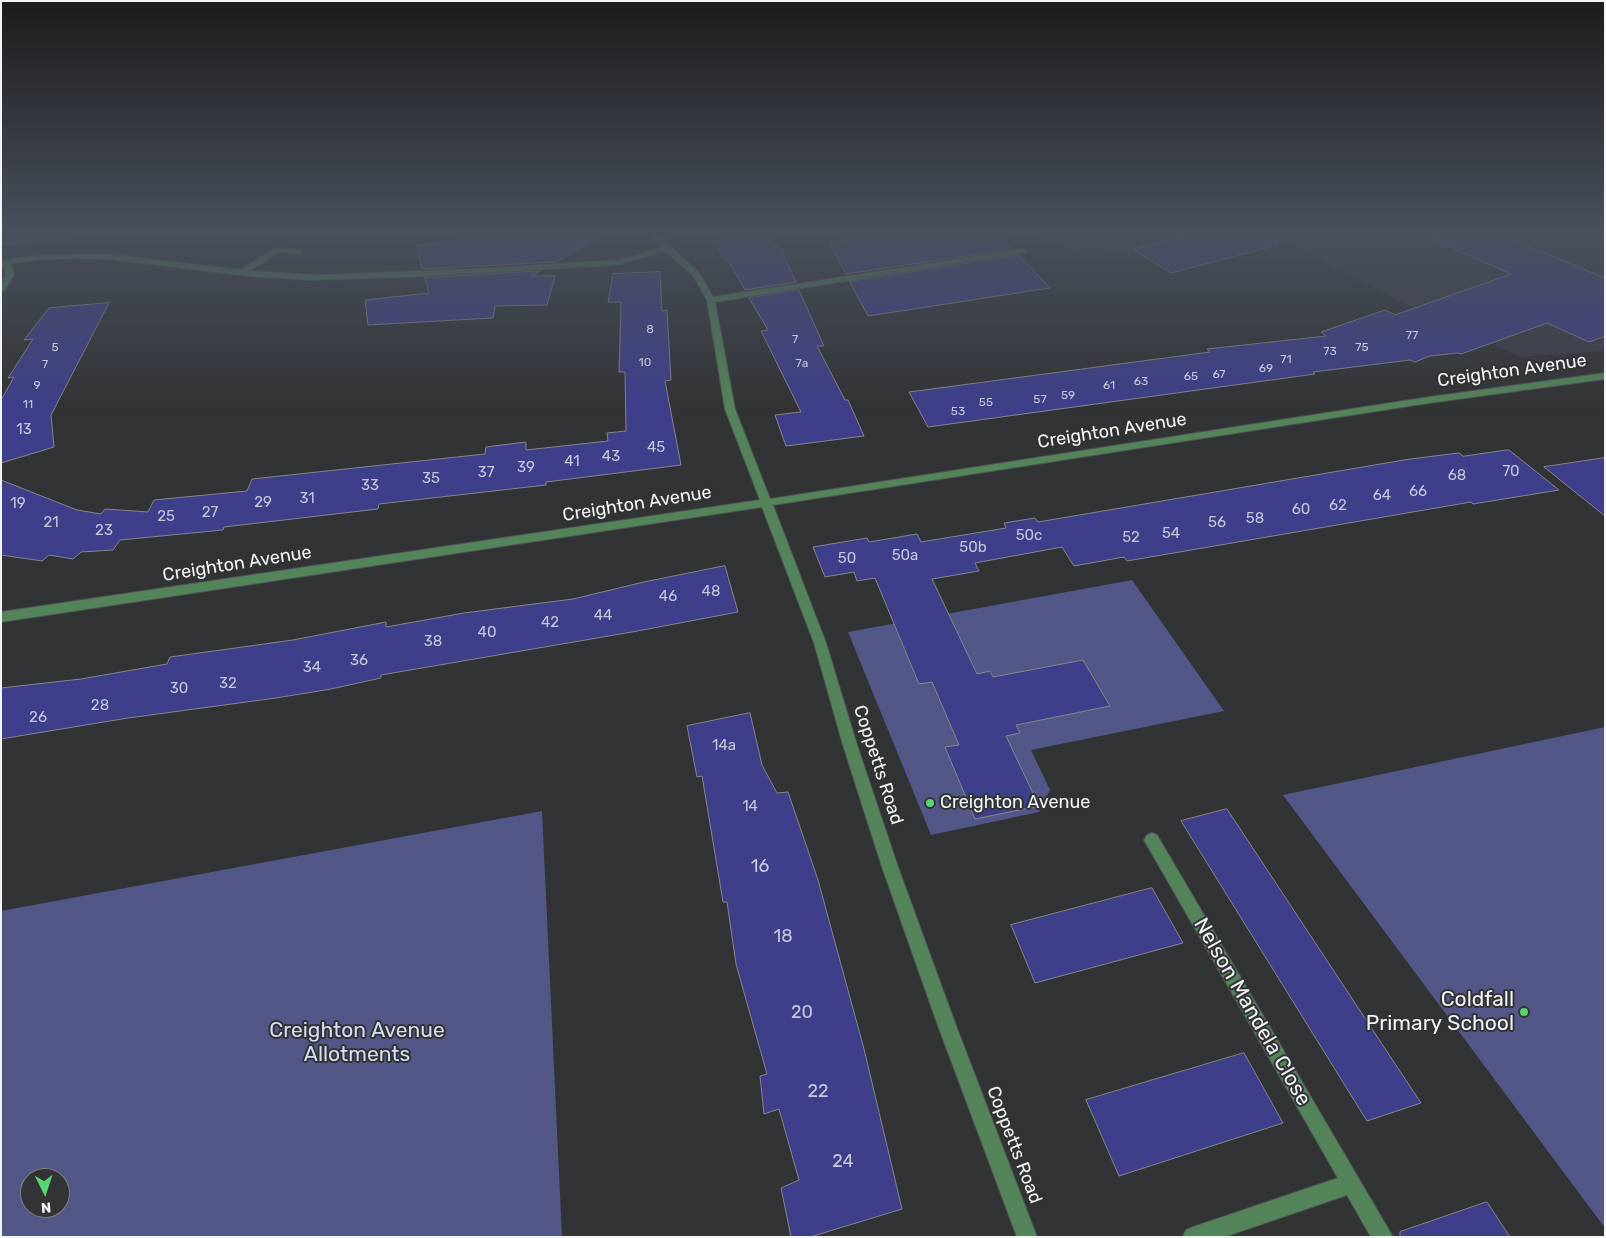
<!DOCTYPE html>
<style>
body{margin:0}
#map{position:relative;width:1606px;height:1238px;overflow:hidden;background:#323335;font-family:Rubik,sans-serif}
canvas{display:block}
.frame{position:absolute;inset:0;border:2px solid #f3f4f5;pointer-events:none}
.north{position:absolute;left:20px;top:1168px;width:50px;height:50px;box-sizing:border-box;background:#323335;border:1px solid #7f8082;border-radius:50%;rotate:176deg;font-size:14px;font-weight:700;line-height:20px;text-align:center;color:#f3f4f5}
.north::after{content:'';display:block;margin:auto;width:18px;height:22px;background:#58d570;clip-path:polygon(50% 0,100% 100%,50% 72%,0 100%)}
</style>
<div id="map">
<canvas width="1606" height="1238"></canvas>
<div class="frame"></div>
<div class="north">N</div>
</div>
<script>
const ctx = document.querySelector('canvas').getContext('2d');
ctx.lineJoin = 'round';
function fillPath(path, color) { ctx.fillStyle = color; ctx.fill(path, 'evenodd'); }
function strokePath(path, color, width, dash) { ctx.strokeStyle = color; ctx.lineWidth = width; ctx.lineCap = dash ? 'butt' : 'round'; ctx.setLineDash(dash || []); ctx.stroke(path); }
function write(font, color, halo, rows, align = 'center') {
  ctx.font = font + ' Rubik,sans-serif'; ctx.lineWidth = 4; ctx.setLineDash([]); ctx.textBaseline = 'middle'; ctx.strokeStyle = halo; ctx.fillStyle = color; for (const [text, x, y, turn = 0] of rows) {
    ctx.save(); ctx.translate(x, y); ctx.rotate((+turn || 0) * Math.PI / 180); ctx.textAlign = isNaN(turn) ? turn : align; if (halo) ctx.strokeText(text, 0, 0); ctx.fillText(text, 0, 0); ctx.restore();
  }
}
const built = new Path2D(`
 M1037,235H1162L1108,251L1171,235H1605V351L1520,357L1409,306L1281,240L1265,237L1260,240L1271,247L1171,273L1150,260L1117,254L1080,257Z`);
const green = new Path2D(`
 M1,235H74V237L71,241L52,240L1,247Z
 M1132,580L1224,711L1031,750L1050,790L1039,812L931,835L848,632Z
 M1605,727V1228L1283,795Z
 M542,811L562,1237H1V911ZM30,1178H60V1208H30Z`);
const building = new Path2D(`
 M502,235H604L556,262L422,269L417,246Z
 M767,235L773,247L780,246L796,282L745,290L734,270L712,242Z
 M887,235H1000L1013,249L846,274L829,243Z
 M1184,235H1276L1278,245L1171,273L1134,250Z
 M1423,235H1501L1605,278V336L1589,342L1547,323L1461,354L1458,353L1430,356L1415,362L1410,360L1313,372L1315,374L928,427L909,392L1210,352L1207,349L1326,336L1321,332L1385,310L1395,315L1511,274Z
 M1019,255L1050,288L868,316L850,282Z
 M540,271L531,276H555L547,305L495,306L493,318L368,325L365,300L429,293L425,278Z
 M660,272L662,311L667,310L671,380L665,381L681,465L546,482V485L379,504L378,509L224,527L223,530L120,540L113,550L81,552L73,559L49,555L42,561L1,555V480L77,510L101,514L105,509L148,512L154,500L247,491L252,479L485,454L486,447L526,442V450L608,441L607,433L626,431L625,372H619L621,302H608L613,274Z
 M799,290L824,346H817L845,400H848L864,436L786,446L775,415L801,412L761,331L768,330L749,298Z
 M109,303L51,415L54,447L1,463V400L14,377L8,378L33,339L24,340L49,308Z
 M1509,450L1559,490L1473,504L1471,502L1127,561L1124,557L1074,566L1062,547L975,563L979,571L932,579L977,674L990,671L993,677L1083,660L1110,706L1016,725L1020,733L1006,736L1039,806L975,819L945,747L959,745L932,682L919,684L875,578L857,581L854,572L825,577L813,547L867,538L869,542L917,534L921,542L1006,528L1004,523L1035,518L1038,522L1410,459L1459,453L1463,456Z
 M1605,458V516L1544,467Z
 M725,566L738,612L632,632L381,675V678L331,689L276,698L128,718L1,739V688L81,679L167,664L170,657L293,640L386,622V627L464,613L573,599L644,582Z
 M750,713L762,765L777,793L788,792L818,880L864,1049L902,1209L810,1237H791L781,1188L799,1180L779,1109L764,1114L760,1076L767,1074L736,964L727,902H723L702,776L697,777L687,726Z
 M1227,809L1382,1044L1421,1103L1367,1121L1181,821Z
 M1152,888L1183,943L1035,983L1011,925Z
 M1244,1053L1283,1123L1119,1176L1086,1100Z
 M1487,1202L1510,1237H1400V1232Z`);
const minor = new Path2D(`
 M653,235H661L670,246L700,274L713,297L1022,249L1026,251L1022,253L715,302L735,409L770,499L1429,397L1605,373V379L1429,403L773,505L826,643L857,745L898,867L955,1023L1037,1237H1017L937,1023L882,867L843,745L814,643L762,507L1,622V612L760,500L725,409L707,300L694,277L666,251L620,264L598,266L409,277L308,280L249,276L107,259L72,258L36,260L11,264L14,275L4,291H1V282L6,275L1,261L36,255L107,254L241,270L275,248L299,250L303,252L299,254L279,252L250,271L321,275L490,268L619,260L662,247Z
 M1152,833L1157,835L1393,1237H1371L1347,1195L1224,1237H1183L1186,1230L1193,1227L1338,1178L1147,845L1144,840L1147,835Z`);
const markers = [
 [930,803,5,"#58d570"],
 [1524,1012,5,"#58d570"]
];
const farNumbernames = [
 ["8",650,330],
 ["77",1412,336],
 ["7",795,340],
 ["5",55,348],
 ["75",1362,348],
 ["73",1330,352],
 ["71",1286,360],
 ["10",645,363],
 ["7a",802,364],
 ["7",45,365],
 ["69",1266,369],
 ["67",1219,375],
 ["65",1191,377],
 ["63",1141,382],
 ["9",37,386],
 ["61",1109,386],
 ["59",1068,396],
 ["57",1040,400],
 ["55",986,403],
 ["11",28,405],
 ["53",958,412]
];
const numberNames = [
 ["13",24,430],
 ["45",656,448],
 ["43",611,457],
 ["41",572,462],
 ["39",526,468],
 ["70",1511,472],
 ["37",486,473],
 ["68",1457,476],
 ["35",431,479],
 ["33",370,486],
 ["66",1418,492],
 ["64",1382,496],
 ["31",307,499],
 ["29",263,503],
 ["19",18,504],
 ["62",1338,506],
 ["60",1301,510],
 ["27",210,513],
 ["25",166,517],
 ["58",1255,519],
 ["21",51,523],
 ["56",1217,523],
 ["23",104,531],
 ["54",1171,534],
 ["50c",1029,536],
 ["52",1131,538],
 ["50b",973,548],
 ["50a",905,556],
 ["50",847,559],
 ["48",711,592],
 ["46",668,597],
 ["44",603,616],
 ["42",550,623],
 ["40",487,633],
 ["38",433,642],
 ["36",359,661],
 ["34",312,668],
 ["32",228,684],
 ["30",179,689],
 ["28",100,706],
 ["26",38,718],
 ["14a",724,746],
 ["14",750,807]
];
const streetNames = [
 ["Creighton Avenue",1512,371,-8],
 ["Creighton Avenue",1112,431,-9],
 ["Creighton Avenue",637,504,-9],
 ["Creighton Avenue",237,564,-9],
 ["Coppetts Road",878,765,72],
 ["Coppetts Road",1014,1145,69]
];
const poiNames = [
 ["Creighton Avenue",940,803]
];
const nearNumbernames = [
 ["16",760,867],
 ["18",783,937],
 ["20",802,1013],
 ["22",818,1092],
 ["24",843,1162]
];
const nearPoinames = [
 ["Coldfall",1514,1000],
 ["Primary School",1514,1024]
];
const nearStreetnames = [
 ["Nelson Mandela Close",1252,1012,60]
];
const nearParknames = [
 ["Creighton Avenue",357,1031],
 ["Allotments",357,1055]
];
fillPath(built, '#3b3c45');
fillPath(green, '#535787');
fillPath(building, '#3e3e8a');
strokePath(building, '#868689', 1);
strokePath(minor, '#515254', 2);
fillPath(minor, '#54845a');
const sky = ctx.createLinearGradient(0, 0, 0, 409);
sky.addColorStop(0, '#1c1c1d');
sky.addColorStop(0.57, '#49505c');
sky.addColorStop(1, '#49505c00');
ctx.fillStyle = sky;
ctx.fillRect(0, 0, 1606, 409);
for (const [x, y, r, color] of markers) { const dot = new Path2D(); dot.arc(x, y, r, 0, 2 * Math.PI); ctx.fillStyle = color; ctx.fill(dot); strokePath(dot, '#323335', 2); }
write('12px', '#c6c6da', null, farNumbernames);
write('15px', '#c6c6da', null, numberNames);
write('18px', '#f3f4f5', '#323335', streetNames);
write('18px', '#f3f4f5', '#323335', poiNames, 'left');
write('18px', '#c6c6da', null, nearNumbernames);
write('21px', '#f3f4f5', '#323335', nearPoinames, 'right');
write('21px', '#f3f4f5', '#323335', nearStreetnames);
write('21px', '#d9ddf3', '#323335', nearParknames);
</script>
